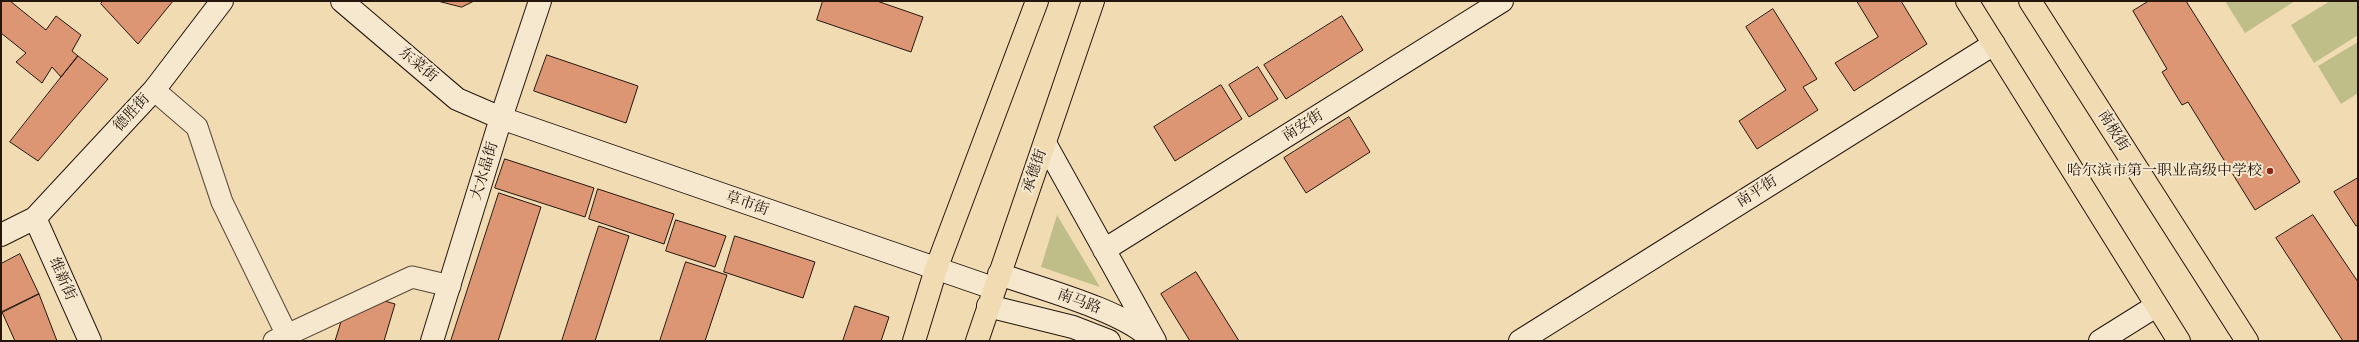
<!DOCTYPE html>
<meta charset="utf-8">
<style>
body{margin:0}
#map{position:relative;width:2359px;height:342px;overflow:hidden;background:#f0dbb3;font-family:"Gentium Book Plus",serif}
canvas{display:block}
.frame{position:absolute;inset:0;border:2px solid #25160d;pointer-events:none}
</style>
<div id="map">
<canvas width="2359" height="342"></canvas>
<div class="frame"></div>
</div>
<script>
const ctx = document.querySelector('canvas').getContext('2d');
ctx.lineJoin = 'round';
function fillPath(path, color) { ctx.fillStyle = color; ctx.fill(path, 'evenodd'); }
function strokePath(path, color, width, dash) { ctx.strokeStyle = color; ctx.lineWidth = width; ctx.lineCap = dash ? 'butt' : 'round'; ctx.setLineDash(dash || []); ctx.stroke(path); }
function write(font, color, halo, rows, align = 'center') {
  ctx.font = font + ' "Gentium Book Plus","Noto Serif SC",serif'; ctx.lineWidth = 4; ctx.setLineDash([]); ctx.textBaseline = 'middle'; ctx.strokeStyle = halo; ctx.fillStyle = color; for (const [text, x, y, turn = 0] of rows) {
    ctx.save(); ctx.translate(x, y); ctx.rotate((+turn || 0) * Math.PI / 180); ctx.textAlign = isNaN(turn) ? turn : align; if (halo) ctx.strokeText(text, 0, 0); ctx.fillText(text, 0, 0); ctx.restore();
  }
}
const green = new Path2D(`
 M2225,1H2295L2245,33Z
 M2330,1H2358V35L2314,63L2291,25Z
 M2358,42V93L2341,104L2318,66Z
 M1057,215L1100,287L1041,267Z`);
const building = new Path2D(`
 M1,1H10L46,30L56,16L81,35L72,51L78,56L61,77L52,67L42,83L16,62L26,53L1,33Z
 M103,1H173L138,44L101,4Z
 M438,1H474L462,7Z
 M823,1H877L923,17L911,52L817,20Z
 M1857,1H1901L1927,44L1854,91L1835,63L1878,37Z
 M2149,1H2186L2300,182L2255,210L2188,102L2182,105L2162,72L2167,69L2133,11Z
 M1773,9L1817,79L1803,87L1818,110L1757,149L1739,121L1786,90L1746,27Z
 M1342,16L1363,50L1286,99L1264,65Z
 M547,55L638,86L626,123L534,91Z
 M78,56L108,79L38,161L10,142Z
 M1258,67L1278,99L1249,117L1229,85Z
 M1221,85L1242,119L1175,161L1154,127Z
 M1349,117L1370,152L1306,193L1284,158Z
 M505,159L594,188L585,217L495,188Z
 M2358,178V225L2356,226L2334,192Z
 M598,189L674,214L664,244L589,219Z
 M499,193L541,207L498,341H451Z
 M2313,215L2358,282V341H2343L2276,238Z
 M676,220L726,236L715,267L666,251Z
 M599,226L629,236L595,341H562Z
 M735,236L815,262L803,298L724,272Z
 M20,254L39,294L1,313V264Z
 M686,262L727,275L705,341H660Z
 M1196,272L1239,341H1190L1161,294Z
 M39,294L57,341H15L2,312Z
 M374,298L395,304L384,341H335L344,312Z
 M855,306L889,317L881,341H843Z`);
const street = new Path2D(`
 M154,90L197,127L222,202L287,335
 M274,341L412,277L450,286`);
const secondary = new Path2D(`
 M342,1L457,99L501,118L993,288
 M1045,143L1155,341
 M35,218L90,341
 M1,235L35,218L154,90L222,1
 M1104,250L1502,1
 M999,274C1038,288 1126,311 1152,340
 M988,306L1073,327L1109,341
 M432,341L501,118L540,1
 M1520,341L1994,44
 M2100,341L2156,306`);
const primary = new Path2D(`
 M914,341L936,269L1037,1
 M977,341L1093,1`);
const highway = new Path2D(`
 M1967,1L2179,341
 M2030,1L2247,341`);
const markers = [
 [2270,171,4,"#8f2418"]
];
const streetNames = [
 ["东菜街",418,65,40],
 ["德胜街",132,113,-47],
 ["南安街",1303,126,-32],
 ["南极街",2113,131,58],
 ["大水晶街",485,171,-73],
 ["承德街",1035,171,-71],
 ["南平街",1757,192,-32],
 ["草市街",747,204,19],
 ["维新街",62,279,66],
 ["南马路",1079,302,20]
];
const poiNames = [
 ["哈尔滨市第一职业高级中学校",2262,171]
];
fillPath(green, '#bfbe89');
fillPath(building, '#dc9674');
strokePath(building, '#25160d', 1);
strokePath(street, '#584736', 23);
strokePath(secondary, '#25160d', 24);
strokePath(primary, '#25160d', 24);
strokePath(highway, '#25160d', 24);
strokePath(street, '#f5e8ce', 21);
strokePath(secondary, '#f5e8ce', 22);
strokePath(primary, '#f0dbb3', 22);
strokePath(highway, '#f0dbb3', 22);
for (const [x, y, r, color] of markers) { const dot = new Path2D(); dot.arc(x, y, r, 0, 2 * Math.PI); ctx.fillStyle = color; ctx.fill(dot); strokePath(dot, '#f5e8ce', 1.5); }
write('15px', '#25160d', '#f5e8ce', streetNames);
write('15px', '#25160d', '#f5e8ce', poiNames, 'right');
</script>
